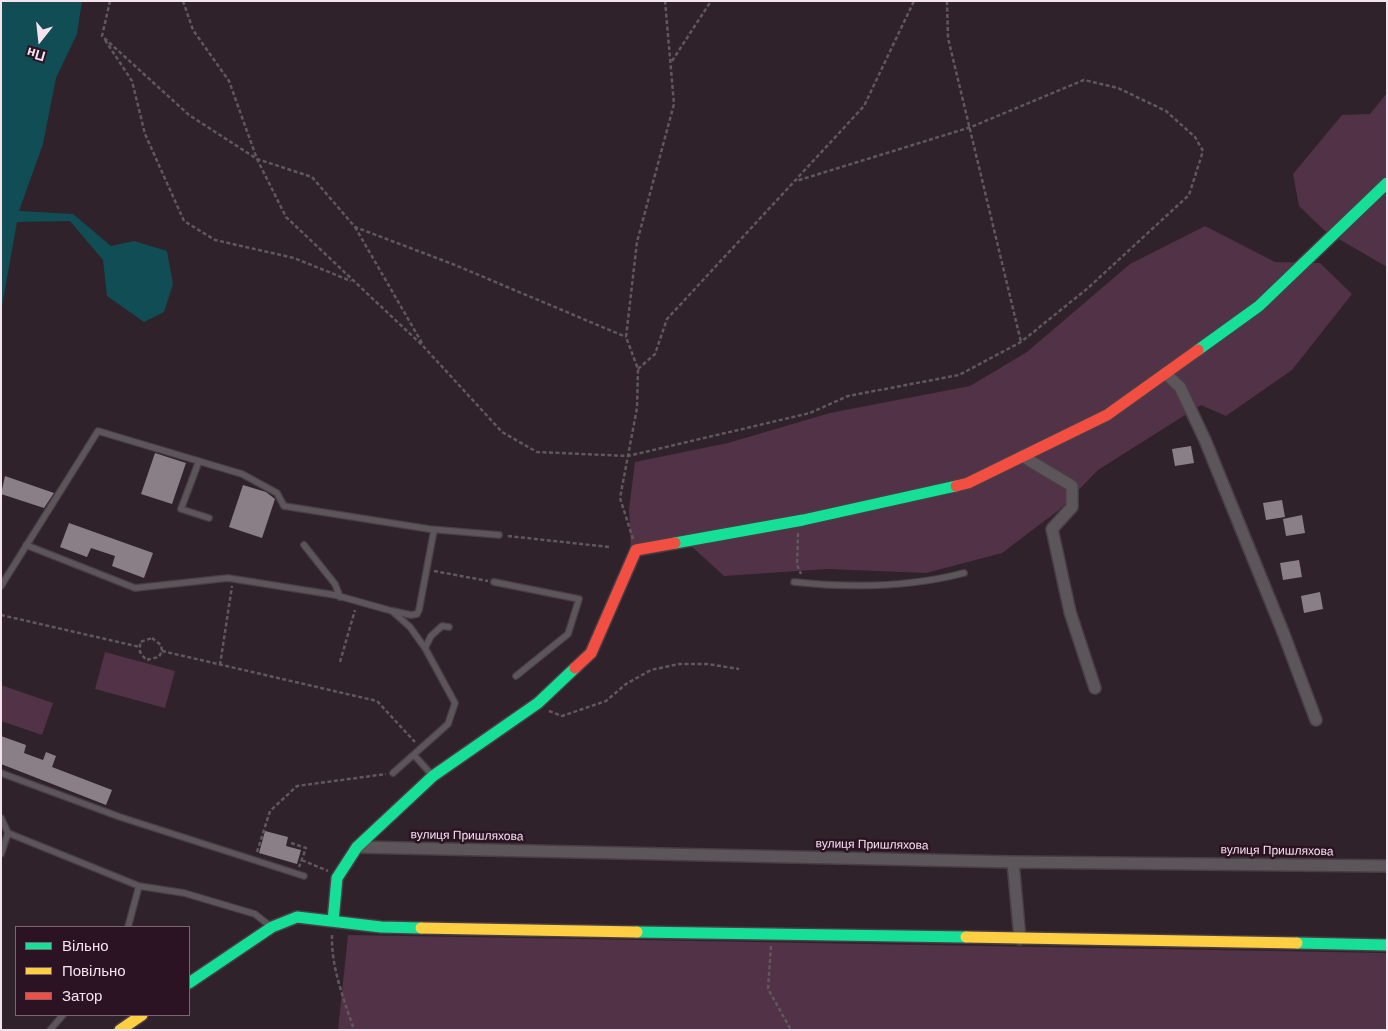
<!DOCTYPE html>
<meta charset="utf-8">
<style>
body{margin:0}
#map{position:relative;width:1388px;height:1031px;overflow:hidden;background:#2f222b;font-family:Helvetica,sans-serif}
canvas{display:block}
.frame{position:absolute;inset:0;border:2px solid #f5e3ee;pointer-events:none}
.legend{position:absolute;left:15px;top:926px;width:175px;height:90px;box-sizing:border-box;background:#2b1324;border:1px solid #7c6675;margin:0;padding:6px 9px;list-style:none;font-size:15px;color:#f5e3ee}
.legend li{display:flex;align-items:center;gap:10px;height:25px}
.legend b{width:25px;border:1px solid #7c6675}
.north{position:absolute;left:15px;top:15px;width:50px;height:50px;-webkit-text-stroke:4px #2b1324;paint-order:stroke;rotate:196deg;font-size:14px;font-weight:700;line-height:20px;text-align:center;color:#f5e3ee}
.north::after{content:'';display:block;margin:auto;width:18px;height:22px;background:#f5e3ee;clip-path:polygon(50% 0,100% 100%,50% 72%,0 100%)}
</style>
<div id="map">
<canvas width="1388" height="1031"></canvas>
<div class="frame"></div>
<ul class="legend">
<li><b style="height:6px;background:#16e098"></b>Вільно</li>
<li><b style="height:6px;background:#ffcf43"></b>Повільно</li>
<li><b style="height:6px;background:#f24e42"></b>Затор</li>
</ul>
<div class="north">Пн</div>
</div>
<script>
const ctx = document.querySelector('canvas').getContext('2d');
ctx.lineJoin = 'round';
function fillPath(path, color) { ctx.fillStyle = color; ctx.fill(path, 'evenodd'); }
function strokePath(path, color, width, dash) { ctx.strokeStyle = color; ctx.lineWidth = width; ctx.lineCap = dash ? 'butt' : 'round'; ctx.setLineDash(dash || []); ctx.stroke(path); }
function write(font, color, halo, rows, align = 'center') {
  ctx.font = font + ' Helvetica,sans-serif'; ctx.lineWidth = 5; ctx.setLineDash([]); ctx.textBaseline = 'middle'; ctx.strokeStyle = halo; ctx.fillStyle = color; for (const [text, x, y, turn = 0] of rows) {
    ctx.save(); ctx.translate(x, y); ctx.rotate((+turn || 0) * Math.PI / 180); ctx.textAlign = isNaN(turn) ? turn : align; if (halo) ctx.strokeText(text, 0, 0); ctx.fillText(text, 0, 0); ctx.restore();
  }
}
const green = new Path2D(`
 M1387,93V267L1325,231L1299,206L1293,174L1342,115L1370,114Z
 M1205,226L1275,262L1320,263L1352,294L1292,370L1226,416L1201,405L1098,470L1059,510L1002,553L926,573L827,569L724,576L689,544L631,552L629,509L635,462L728,443L830,413L970,386L1027,352L1130,264Z
 M105,652L175,671L165,708L95,689Z
 M1,685L53,703L42,735L1,721Z
 M348,935L1387,953V1030H338Z`);
const water = new Path2D(`
 M1,1H82L77,34L56,78L43,144L19,211L73,214L111,246L134,241L167,251L173,284L164,312L144,322L107,296L103,260L70,221L17,222L1,311Z`);
const building = new Path2D(`
 M1191,446L1194,463L1175,466L1172,449Z
 M155,453L186,463L172,504L141,494Z
 M5,476L54,493L44,508L1,494Z
 M243,485L266,492L275,499L262,538L229,527Z
 M1282,500L1285,517L1266,520L1263,503Z
 M1302,515L1305,533L1286,536L1283,519Z
 M69,523L153,553L144,578L112,566L115,556L91,548L87,557L60,547Z
 M1299,560L1302,577L1283,580L1280,563Z
 M1320,592L1323,609L1304,613L1301,596Z
 M1,736L26,745L24,753L43,760L46,752L56,756L52,767L112,790L106,805L1,764Z
 M265,831L288,837L286,846L301,850L297,864L259,853Z`);
const path = new Path2D(`
 M110,1L102,36L189,115L257,159L286,217L424,347L502,432L537,452L628,456L810,413L848,396L959,375L1021,342L1088,288L1189,195L1203,151L1195,137L1166,111L1118,88L1084,80L971,127L796,181
 M183,1L193,30L229,81L257,159L312,177L355,227L455,265L626,337
 M947,1L948,38L1021,342
 M105,40L132,81L145,134L184,221L215,240L294,258L351,281
 M672,61L711,1
 M355,227L422,343
 M638,369L655,354L667,319L864,106L914,1
 M798,533L797,565L801,574
 M508,536L609,547
 M633,539L620,498L637,408L638,369L626,337L637,242L674,104L665,1
 M434,571L488,581
 M1,615L140,647
 M152,638L161,645L162,651L159,657L146,660L140,652V642Z
 M162,651L377,701L415,742
 M340,662L355,610
 M220,665L232,586
 M549,711L562,716L606,701L626,684L651,670L679,664H708L739,669
 M291,843L306,848L299,867
 M257,852L270,811L297,786L386,774
 M302,860L328,871
 M332,935C331,968 344,999 354,1030
 M771,946L768,989L791,1030`);
const lane = new Path2D(`
 M199,461L181,509L209,518
 M26,545L135,588L228,578L335,595L392,611L410,627L425,648L455,703L448,724L393,773
 M304,545L335,584L340,597
 M494,582L579,599L568,634L516,676
 M794,582C850,588 910,587 964,573
 M1,586L98,431L242,474L277,493L284,506L429,529L499,535
 M393,611L411,615L417,614L419,610L434,530
 M425,648L431,636L442,626L449,627
 M414,755L432,775
 M1,773L120,817L304,876
 M1,818L8,833L139,886L184,893L255,914L270,926
 M1,854L8,833
 M128,927L139,886
 M50,1030L63,1015`);
const street = new Path2D(`
 M1165,373L1180,387L1205,440L1283,632L1316,720
 M1022,456L1072,486V507L1052,529L1070,612L1095,688
 M357,847L1013,862L1387,866
 M1013,862L1020,939`);
const fast = new Path2D(`
 M1198,350L1259,306L1387,183
 M675,543L803,520L956,486
 M333,921L337,878L357,847L433,776L538,703L575,668
 M637,932L966,937
 M1297,943L1387,945
 M189,983L272,927L297,917L381,927L421,928`);
const slow = new Path2D(`
 M421,928L637,932
 M966,937L1297,943
 M120,1030L142,1015`);
const jam = new Path2D(`
 M956,486L968,483L1107,415L1198,350
 M575,668L591,653L636,550L675,543`);
const streetNames = [
 ["вулиця Пришляхова",467,836,1],
 ["вулиця Пришляхова",872,845,1],
 ["вулиця Пришляхова",1277,851,1]
];
fillPath(green, '#513247');
fillPath(water, '#104d54');
fillPath(building, '#8b7f87');
strokePath(lane, '#4a3e45', 8);
strokePath(street, '#4a3e45', 14);
strokePath(fast, '#4a3e45', 14);
strokePath(slow, '#4a3e45', 14);
strokePath(jam, '#4a3e45', 14);
strokePath(path, '#60585d', 2.5, [4, 2.5]);
strokePath(lane, '#5c555a', 5.5);
strokePath(street, '#5c555a', 11);
strokePath(fast, '#16e098', 11);
strokePath(slow, '#ffcf43', 11);
strokePath(jam, '#f24e42', 11);
write('12px', '#f5e3ee', '#2b1324', streetNames);
</script>
